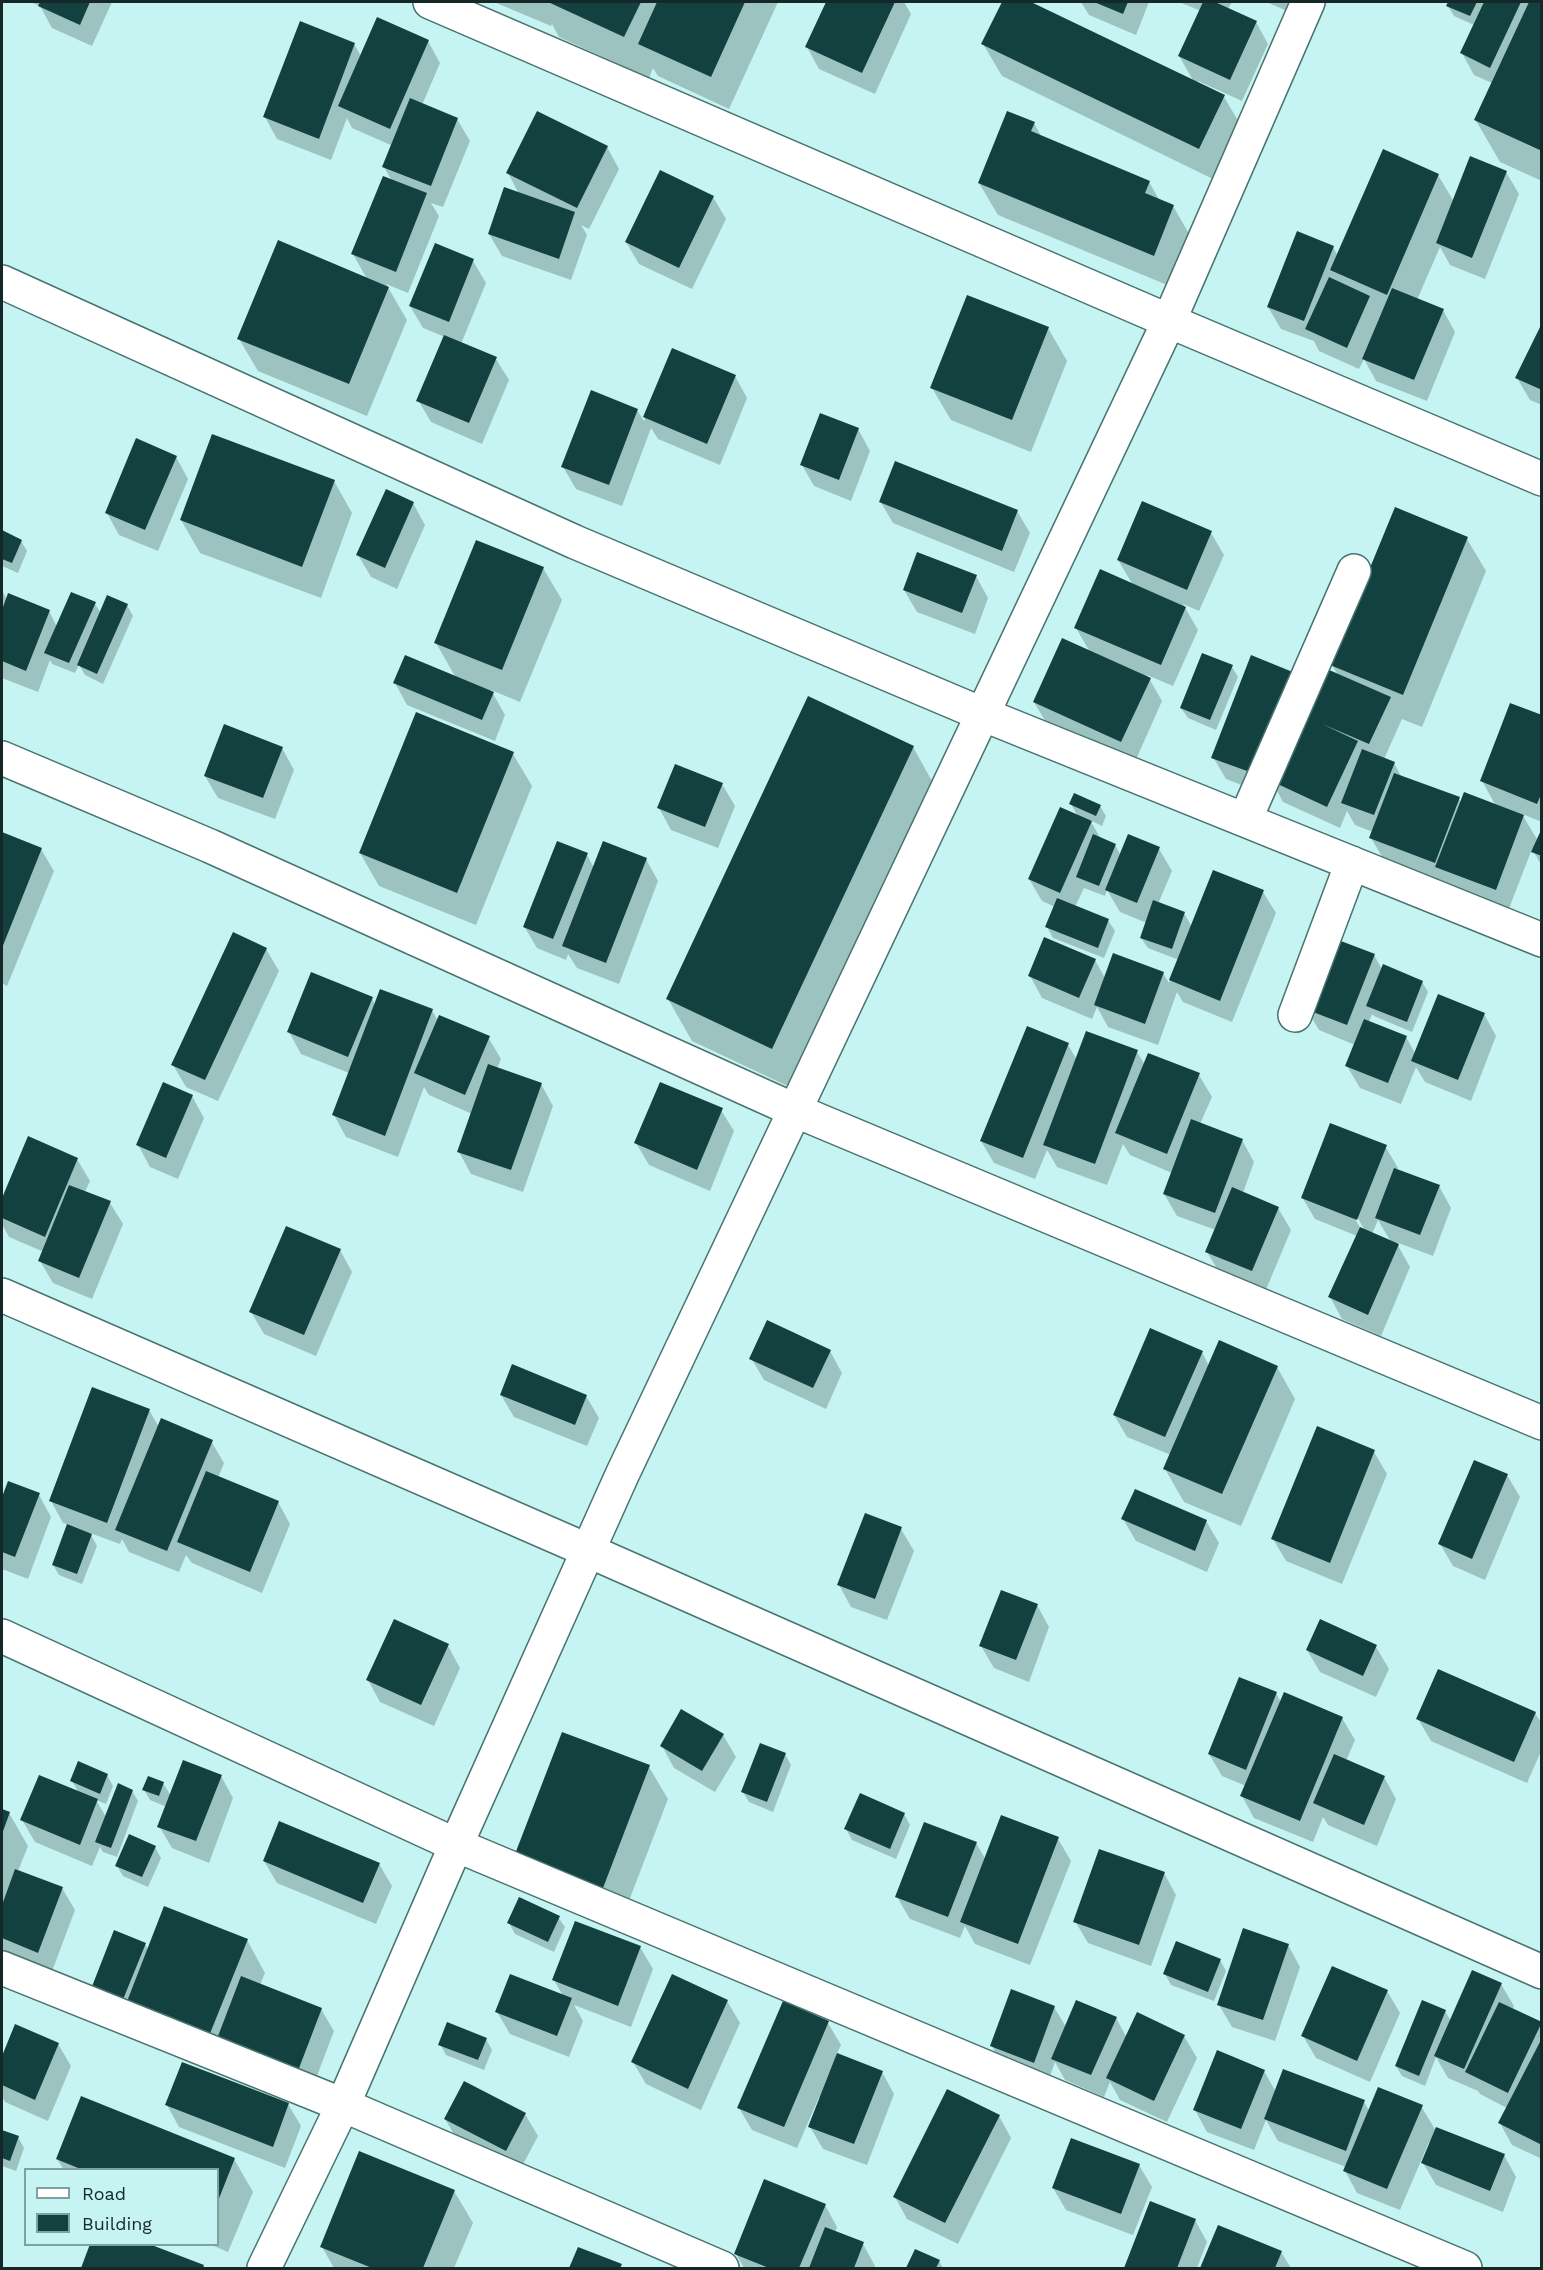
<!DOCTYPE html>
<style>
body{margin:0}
#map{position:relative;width:1543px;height:2270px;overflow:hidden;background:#c5f4f2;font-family:"Work Sans",sans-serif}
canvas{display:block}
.frame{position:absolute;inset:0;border:3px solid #152827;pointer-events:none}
.legend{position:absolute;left:24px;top:2168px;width:195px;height:78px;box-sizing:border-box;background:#c5f4f2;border:2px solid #7fa2a1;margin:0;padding:8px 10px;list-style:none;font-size:18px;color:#152827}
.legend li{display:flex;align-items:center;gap:12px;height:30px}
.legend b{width:30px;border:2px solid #7fa2a1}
</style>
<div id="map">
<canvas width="1543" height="2270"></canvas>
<div class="frame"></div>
<ul class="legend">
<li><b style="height:8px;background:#fff"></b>Road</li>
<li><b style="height:16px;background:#134140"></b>Building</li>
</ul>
</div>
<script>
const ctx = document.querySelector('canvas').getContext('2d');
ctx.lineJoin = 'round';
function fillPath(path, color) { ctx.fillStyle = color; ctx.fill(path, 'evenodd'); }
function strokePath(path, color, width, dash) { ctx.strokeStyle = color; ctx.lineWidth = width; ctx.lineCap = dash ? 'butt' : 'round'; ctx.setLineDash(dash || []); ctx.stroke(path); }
const shadow = new Path2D(`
 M30,2H112L92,46L52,28L40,6Z
 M494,2H778L729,109L658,76L653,68L649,78L559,37L552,24L551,26Z
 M828,2H904L911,14L875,94L819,69L807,47Z
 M1004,2H1028L1194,82L1179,56L1201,11L1179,2H1232L1228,9L1256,22L1268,44L1242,101L1198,81L1196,83L1224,97L1243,129L1217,181L1002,76L983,44Z
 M1081,2H1149L1136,35L1089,15Z
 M1266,2H1327L1318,24Z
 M1450,2H1542V181L1500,162L1475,119L1492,83L1474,75L1462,53L1474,25L1454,16L1448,6Z
 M428,41L440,63L422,105L457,119L470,141L443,207L431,203L439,216L408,293L386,284L407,320L367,416L258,371L239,339L367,279L353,254L392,181L384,167L393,146L352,128L347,118L331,160L277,139L265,117L354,44L361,56Z
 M1034,123L1042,138L1149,182L1160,201L1173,206L1192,239L1172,287L998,215L979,183Z
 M607,147L619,169L589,229L581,225L587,235L571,280L502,256L489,234L519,194L508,173Z
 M1506,172L1519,194L1485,279L1450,265L1440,247L1417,300L1443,310L1455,332L1427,401L1376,381L1364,359L1359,369L1319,351L1314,341L1281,329L1268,307L1333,247L1338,256L1438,175L1454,202Z
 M713,197L726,219L692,289L639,264L626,242Z
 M473,261L486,283L461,344L496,359L509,380L482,444L431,422L418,400L445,337L423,328L410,306Z
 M1542,327V405L1530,400L1517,378Z
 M1048,328L1067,361L1031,452L951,420L932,388Z
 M673,350L735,376L747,398L720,465L658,439L651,428L622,506L576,489L563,467L637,410L644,421Z
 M858,429L870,451L851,501L814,486L802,465Z
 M176,457L188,479L158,551L119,535L107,513Z
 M334,481L352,513L321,598L200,553L181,520Z
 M880,501L1017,511L1030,533L1014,572L893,523Z
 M413,503L425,525L397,589L371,577L358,555Z
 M2,532L21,541L27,551L18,573L2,566Z
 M1211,533L1224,555L1199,611L1183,604L1198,630L1173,686L1147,675L1162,701L1134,764L1047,724L1034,702L1090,652L1076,628L1133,585L1118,560Z
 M1467,539L1486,571L1422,727L1402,719L1384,759L1394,763L1402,778L1459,799L1461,803L1496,806L1482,781L1542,717V822L1522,814L1538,841L1542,832V866L1532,849L1508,911L1449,889L1446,883L1384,860L1371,838L1373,832L1355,825L1347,811L1340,828L1283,802L1276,789L1273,797L1226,779L1213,757L1299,676L1338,675L1332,665Z
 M543,568L562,600L520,702L491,690L505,715L495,741L407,705L395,683L456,678L436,643Z
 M976,576L988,598L975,634L917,612L904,590Z
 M2,590L7,600L49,611L57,627L95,604L101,613L127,605L133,616L103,684L85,675L79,665L75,673L52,664L50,660L38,692L2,678Z
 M1232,667L1238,677L1216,730L1188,718L1181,708Z
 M913,747L937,790L796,1090L692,1041L668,999Z
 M282,748L294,770L275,819L218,798L205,776Z
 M513,754L532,786L476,925L379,886L360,853Z
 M722,784L735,806L718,848L671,830L659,808Z
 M1071,804L1100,806L1106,816L1102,826L1090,820L1101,839L1115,845L1121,856L1159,849L1172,871L1158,904L1184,913L1192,927L1263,892L1276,913L1232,1022L1183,1002L1177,992L1158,1045L1108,1027L1097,1007L1092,1019L1042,998L1030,976L1095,960L1105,978L1163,973L1169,983L1179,960L1148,948L1141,938L1147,923L1120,912L1107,890L1105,896L1084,888L1075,907L1108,920L1115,931L1104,958L1053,938L1047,927L1055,907L1042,901L1029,879L1078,817Z
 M2,833L41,849L54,871L7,986L2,983Z
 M587,855L594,868L646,859L658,881L619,984L577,968L568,954L566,960L537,948L524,926Z
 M266,949L279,971L218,1101L186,1087L173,1065Z
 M1374,955L1382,969L1422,982L1428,992L1412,1032L1374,1016L1372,1014L1369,1022L1406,1037L1415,1053L1484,1014L1496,1036L1471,1101L1425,1082L1416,1067L1401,1104L1360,1088L1347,1066L1355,1045L1319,1030L1306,1008Z
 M372,998L375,1005L432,1010L438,1021L488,1037L501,1059L497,1069L541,1084L553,1106L523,1192L471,1174L459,1152L472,1114L429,1095L424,1087L398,1157L346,1137L334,1115L349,1073L301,1054L289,1032Z
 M1068,1045L1077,1060L1137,1052L1145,1065L1199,1075L1212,1097L1200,1124L1242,1140L1254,1162L1243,1193L1278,1208L1291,1230L1265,1292L1220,1274L1207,1252L1216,1230L1177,1216L1164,1194L1172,1173L1130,1155L1123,1144L1107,1185L1057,1167L1047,1150L1035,1179L994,1163L981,1141Z
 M192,1096L204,1118L178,1179L150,1167L138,1145Z
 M721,1110L734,1131L710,1191L649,1165L636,1143Z
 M28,1138L77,1159L90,1181L85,1192L110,1203L123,1224L92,1299L53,1283L40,1261L44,1252L9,1237L2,1224V1202Z
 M1385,1146L1398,1168L1397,1170L1439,1186L1451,1208L1433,1256L1396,1242L1410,1267L1381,1336L1342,1319L1330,1297L1357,1236L1315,1219L1302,1197ZM1355,1213L1364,1229H1361L1352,1214ZM1378,1220L1391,1242L1372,1234Z
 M340,1250L352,1272L316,1356L264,1334L251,1312Z
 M830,1351L842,1373L826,1409L764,1380L751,1358Z
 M1202,1352L1209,1366L1277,1367L1295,1399L1241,1526L1184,1502L1165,1469L1171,1455L1127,1437L1114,1415Z
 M501,1395L586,1396L599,1418L587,1446L514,1417Z
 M149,1410L159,1427L211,1441L224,1463L218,1478L278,1502L290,1524L262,1593L192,1563L186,1555L179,1572L129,1552L122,1539L120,1544L90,1533L97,1546L82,1584L59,1575L53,1565L69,1525L63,1523L51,1501Z
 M1318,1428L1374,1452L1387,1474L1342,1584L1286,1561L1273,1539Z
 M1507,1475L1520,1497L1485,1580L1453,1566L1440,1544Z
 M8,1483L39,1495L51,1517L28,1579L2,1569V1501Z
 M1123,1519L1206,1521L1219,1543L1207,1572L1136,1541Z
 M901,1529L914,1551L887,1620L851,1607L839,1585Z
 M1037,1605L1049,1627L1029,1682L994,1668L981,1646Z
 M1320,1621L1376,1647L1389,1669L1376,1697L1320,1672L1307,1650Z
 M448,1646L460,1668L434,1726L380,1702L368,1680Z
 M1276,1693L1281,1702L1342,1718L1355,1740L1346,1761L1384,1777L1396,1799L1377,1846L1328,1825L1323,1817L1313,1842L1254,1818L1242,1796L1246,1786L1222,1776L1209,1754Z
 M1535,1713L1542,1724V1749L1527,1783L1431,1741L1418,1719Z
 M723,1735L736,1757L715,1792L674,1768L662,1746Z
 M785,1754L791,1765L773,1812L749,1802L743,1792Z
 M649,1767L668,1799L622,1919L536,1886Z
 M107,1775L113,1786L106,1804L96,1800L106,1817L132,1791L138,1801L117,1857L103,1852L100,1847L92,1866L35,1842L22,1820L79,1793L72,1781Z
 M221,1776L233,1798L209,1863L172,1848L159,1826L167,1807L150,1800L144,1790L163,1783L171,1796Z
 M2,1810L9,1813L28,1846L18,1871L62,1888L75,1910L51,1974L5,1956L2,1950Z
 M904,1814L910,1825L896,1859L852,1840L846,1829Z
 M1058,1839L1071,1861L1030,1965L975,1944L965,1926L960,1938L910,1919L897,1897L976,1843L986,1860Z
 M155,1847L161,1858L148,1887L123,1876L117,1866Z
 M264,1861L379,1864L392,1886L376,1924L277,1883Z
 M1164,1873L1176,1895L1151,1966L1088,1943L1075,1921Z
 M558,1917L565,1927L554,1952L515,1934L509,1923Z
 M247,1940L265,1973L260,1985L321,2009L334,2031L309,2097L92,1989L145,1944L149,1951Z
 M1288,1945L1300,1967L1275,2041L1232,2027L1219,2005Z
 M640,1947L653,1969L631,2027L574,2005L583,2021L569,2057L510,2034L497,2012L563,1996L554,1980Z
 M1220,1960L1226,1971L1214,2001L1171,1985L1165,1974Z
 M1501,1984L1514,2006L1512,2010L1541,2023L1542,2159L1512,2145L1500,2123L1507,2108L1480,2094L1478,2091L1448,2078L1436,2057L1425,2086L1402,2076L1396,2066L1445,2011L1451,2021Z
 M1387,1991L1400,2013L1370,2082L1316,2058L1303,2036Z
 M727,2001L740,2023L701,2110L646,2084L633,2062Z
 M1054,2007L1066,2027L1116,2018L1127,2038L1184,2036L1197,2058L1167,2122L1120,2100L1110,2082L1104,2097L1065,2080L1055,2062L1047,2084L1004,2068L992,2046Z
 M828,2023L841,2045L836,2055L882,2072L894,2094L867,2165L823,2149L810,2127L821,2098L819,2097L797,2148L752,2130L739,2108Z
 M16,2026L58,2044L71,2066L48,2121L5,2102L2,2096V2060Z
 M486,2039L492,2050L484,2070L446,2055L440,2044Z
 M1264,2071L1276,2092L1364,2102L1370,2112L1421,2106L1436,2131L1504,2155L1516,2177L1503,2212L1436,2185L1423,2163L1431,2143L1429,2142L1400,2210L1357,2193L1345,2171L1346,2167L1278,2141L1266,2120L1254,2150L1207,2132L1195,2110Z
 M288,2104L301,2126L285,2168L179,2127L167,2105Z
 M525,2114L538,2136L519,2172L458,2141L445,2119Z
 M999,2116L1011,2138L958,2244L907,2219L895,2197Z
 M2,2131L18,2137L24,2148L16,2171L2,2166Z
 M57,2159H234L253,2192L228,2252L209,2244H218V2170H64Z
 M1139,2165L1152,2187L1133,2235L1066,2210L1053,2188Z
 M454,2191L473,2223L454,2268H334L322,2247Z
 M1151,2203L1195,2220L1207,2242L1197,2268H1126Z
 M825,2205L837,2227L835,2233L863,2244L875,2266L874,2268H744L736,2254Z
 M1219,2226L1281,2252L1291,2268H1201Z
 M92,2244L203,2266L204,2268H83Z
 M578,2249L621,2265L622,2268H571Z
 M916,2251L939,2261L943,2268H908Z`);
const building = new Path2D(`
 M40,2H90L80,25L38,6Z
 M548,2H641L624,37Z
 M657,2H745L711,77L638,44Z
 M826,2H895L862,73L805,47Z
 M1002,2H1031L1225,95L1199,149L981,44Z
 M1094,2H1128L1123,14Z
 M1203,2H1215L1257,21L1230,80L1178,56Z
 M1448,2H1477L1470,16L1446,6Z
 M1484,2H1521L1490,68L1460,53Z
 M1529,2H1542V151L1474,120Z
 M377,17L429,40L390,129L338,106Z
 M300,21L355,43L319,139L263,117Z
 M410,98L458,118L431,186L382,167Z
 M537,111L608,146L577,208L506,173Z
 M1007,111L1035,122L1031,131L1150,181L1145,193L1174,205L1154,256L978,183Z
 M1383,149L1439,174L1387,295L1330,270Z
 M1470,156L1507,171L1472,258L1436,243Z
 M660,170L714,196L679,268L625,242Z
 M383,176L427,193L396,272L351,254Z
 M504,187L575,212L559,259L488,234Z
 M1297,231L1334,246L1304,321L1267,307Z
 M278,240L389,287L349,384L237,339Z
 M435,243L474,259L449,322L409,306Z
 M1329,277L1370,296L1347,348L1305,329Z
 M1392,288L1444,309L1414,380L1362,359Z
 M967,295L1049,327L1012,420L930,388Z
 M1542,323V390L1515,378Z
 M444,335L497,357L469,423L416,401Z
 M672,348L736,375L707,444L643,417Z
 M591,390L638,409L609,485L561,467Z
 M820,413L859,428L839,480L800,465Z
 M212,434L335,480L302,567L180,520Z
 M136,438L177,456L145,530L105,513Z
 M895,461L1018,510L1002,551L879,502Z
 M386,489L414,502L385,568L356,555Z
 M1142,501L1212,531L1187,590L1117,560Z
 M1395,507L1468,537L1403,695L1330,665Z
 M2,530L22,540L12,563L2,559Z
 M476,540L544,567L502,670L434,643Z
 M917,552L977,575L962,613L903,590Z
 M1100,569L1186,607L1161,665L1074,628Z
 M71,592L96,602L69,663L44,653Z
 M8,593L50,610L26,671L2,661V610Z
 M107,595L128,604L97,674L77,665Z
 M1062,638L1151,678L1121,742L1033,702Z
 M1202,653L1233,665L1210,720L1180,708Z
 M405,655L494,692L482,720L393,683Z
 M1251,655L1300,675L1261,776L1211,758Z
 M1320,666L1391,697L1369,744L1322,724L1358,741L1327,807L1269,780Z
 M808,696L914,746L772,1049L666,999Z
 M1510,703L1542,715V792L1537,804L1480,781Z
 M416,712L514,752L457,893L359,853Z
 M224,724L283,747L263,798L204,776Z
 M1362,749L1395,762L1374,815L1341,803Z
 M675,764L723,783L705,827L657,808Z
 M1394,773L1460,797L1435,863L1369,838Z
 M1464,792L1524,815L1496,890L1435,867Z
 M1074,793L1101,805L1096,816L1069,804Z
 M1060,807L1092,821L1060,893L1028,879Z
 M1542,828V856L1531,852Z
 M2,832L42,848L2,948Z
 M1093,834L1116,844L1099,886L1076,877Z
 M1128,834L1160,847L1137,903L1105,890Z
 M557,841L588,853L553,939L523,927Z
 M603,841L647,858L606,963L562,946Z
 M1213,870L1264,890L1220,1001L1169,980Z
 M1057,898L1109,919L1098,948L1045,927Z
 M1153,900L1185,912L1172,949L1140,938Z
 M233,932L267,948L205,1080L171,1065Z
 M1044,937L1096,959L1079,998L1028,976Z
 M1333,938L1375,954L1347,1025L1305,1009Z
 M1113,953L1164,972L1145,1024L1094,1005Z
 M1383,964L1423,981L1407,1022L1366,1006Z
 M311,972L373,997L348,1057L287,1032Z
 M380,989L433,1009L385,1136L332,1115Z
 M1438,994L1485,1013L1458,1080L1411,1061Z
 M439,1015L490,1036L465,1095L414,1073Z
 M1364,1019L1407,1036L1388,1083L1345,1066Z
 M1027,1026L1069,1043L1023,1158L980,1141Z
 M1086,1031L1138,1050L1095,1164L1043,1145Z
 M1148,1053L1200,1073L1167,1154L1115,1133Z
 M488,1064L542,1083L511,1170L457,1152Z
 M163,1082L193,1095L166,1158L136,1145Z
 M660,1082L723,1108L697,1170L634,1143Z
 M1191,1119L1243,1139L1215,1213L1163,1194Z
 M1330,1123L1387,1145L1357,1220L1301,1198Z
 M28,1136L78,1158L45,1237L2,1218V1198Z
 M1394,1168L1440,1185L1420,1235L1375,1218Z
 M69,1185L111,1201L79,1278L38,1261Z
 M1232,1187L1279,1207L1252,1271L1205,1252Z
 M286,1226L341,1249L304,1335L249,1312Z
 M1360,1227L1399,1244L1368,1315L1328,1297Z
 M767,1320L831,1350L813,1388L749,1359Z
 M1150,1328L1203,1351L1165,1437L1113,1415Z
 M1219,1340L1278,1366L1222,1494L1163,1469Z
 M512,1364L587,1395L575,1425L500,1395Z
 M92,1387L150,1409L107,1523L49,1501Z
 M161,1418L213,1440L167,1551L115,1530Z
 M1317,1426L1375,1450L1330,1563L1271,1539Z
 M1474,1460L1508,1474L1472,1559L1438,1544Z
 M206,1471L279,1501L250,1572L177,1542Z
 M8,1481L40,1493L15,1557L2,1552V1497Z
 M1135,1489L1207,1520L1195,1551L1121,1519Z
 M865,1513L902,1527L875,1599L837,1585Z
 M67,1524L92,1534L77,1574L52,1565Z
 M1001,1590L1038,1604L1016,1660L979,1646Z
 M394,1619L449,1644L421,1705L366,1680Z
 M1320,1619L1377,1645L1363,1676L1306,1650Z
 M1438,1669L1536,1712L1514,1762L1416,1719Z
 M1239,1677L1277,1692L1246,1770L1208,1754Z
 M1284,1692L1343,1717L1300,1821L1240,1796Z
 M681,1709L724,1734L702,1771L660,1746Z
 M562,1732L650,1765L603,1888L515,1854Z
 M760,1743L786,1753L767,1802L741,1792Z
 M1334,1754L1385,1776L1364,1825L1313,1803Z
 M183,1760L222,1775L196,1841L157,1827Z
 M78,1761L108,1774L100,1794L70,1781Z
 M39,1775L98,1799L80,1845L20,1820Z
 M148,1776L164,1782L159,1796L142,1790Z
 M118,1783L133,1790L111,1848L95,1842Z
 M860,1793L905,1813L890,1849L844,1829Z
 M2,1809L10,1812L2,1834Z
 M1001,1815L1059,1837L1018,1944L960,1922Z
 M279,1821L380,1863L363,1903L263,1861Z
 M924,1822L977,1842L948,1917L895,1897Z
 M129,1834L156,1846L142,1877L115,1866Z
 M1099,1849L1165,1872L1139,1945L1073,1922Z
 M15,1869L63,1887L38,1953L2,1938V1905Z
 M519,1897L560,1916L548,1942L507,1923Z
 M164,1906L248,1939L209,2036L126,2004Z
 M575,1921L641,1946L618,2006L552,1980Z
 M1243,1928L1289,1944L1263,2020L1217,2005Z
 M114,1930L146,1943L122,2002L91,1989Z
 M1176,1941L1221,1959L1208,1992L1163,1974Z
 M1332,1966L1388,1990L1357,2061L1301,2036Z
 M1472,1970L1502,1983L1464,2069L1434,2056Z
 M510,1974L572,1998L557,2036L495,2012Z
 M672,1974L728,2000L688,2089L631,2062Z
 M241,1976L322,2008L296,2076L215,2044Z
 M1011,1989L1055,2006L1034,2063L990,2046Z
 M1076,2000L1117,2017L1091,2075L1051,2059Z
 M1422,2000L1446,2010L1419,2076L1395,2066Z
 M783,2001L829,2021L784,2127L737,2108Z
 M1499,2002L1542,2022L1508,2093L1465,2072Z
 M1137,2012L1185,2035L1154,2101L1106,2078Z
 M447,2022L487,2038L478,2060L438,2045Z
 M15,2024L59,2043L35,2100L2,2085V2056Z
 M1542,2038V2145L1498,2123Z
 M1217,2050L1265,2070L1241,2129L1193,2110Z
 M837,2053L883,2071L854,2144L808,2127Z
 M182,2062L289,2103L273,2147L165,2105Z
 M1283,2069L1365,2100L1346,2151L1264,2119Z
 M464,2081L526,2113L506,2151L444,2119Z
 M1378,2087L1423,2105L1387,2189L1343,2171Z
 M947,2089L1000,2115L945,2223L893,2197Z
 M81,2096L235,2158L218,2201V2170H83L56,2159Z
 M1436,2127L1505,2154L1490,2191L1421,2163Z
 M2,2130L19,2136L10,2161L2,2158Z
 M1071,2138L1140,2164L1121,2214L1052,2188Z
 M359,2151L455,2190L423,2268H372L320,2247Z
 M764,2179L826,2204L799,2268H769L734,2254Z
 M1150,2201L1196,2219L1177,2268H1124Z
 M1218,2225L1282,2251L1275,2268H1200Z
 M825,2227L864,2242L854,2268H809Z
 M90,2244H149L204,2265L203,2268H81Z
 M578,2247L622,2264L620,2268H569Z
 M915,2249L940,2260L936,2268H906Z`);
const street = new Path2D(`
 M430,2L1169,321L1542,479
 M2,282L575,542L982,714L1542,940
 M2,758L210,846L794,1110L1542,1423
 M1245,820L1354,571
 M1295,1015L1352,863
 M2,1295L589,1551L1542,1972
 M2,1636L456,1845L1465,2268
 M2,1968L343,2105L722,2268
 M264,2268L343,2105L456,1845L622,1475L1169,321L1308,2`);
fillPath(shadow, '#0003');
fillPath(building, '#134140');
strokePath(street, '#477371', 36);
strokePath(street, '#fff', 33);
</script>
